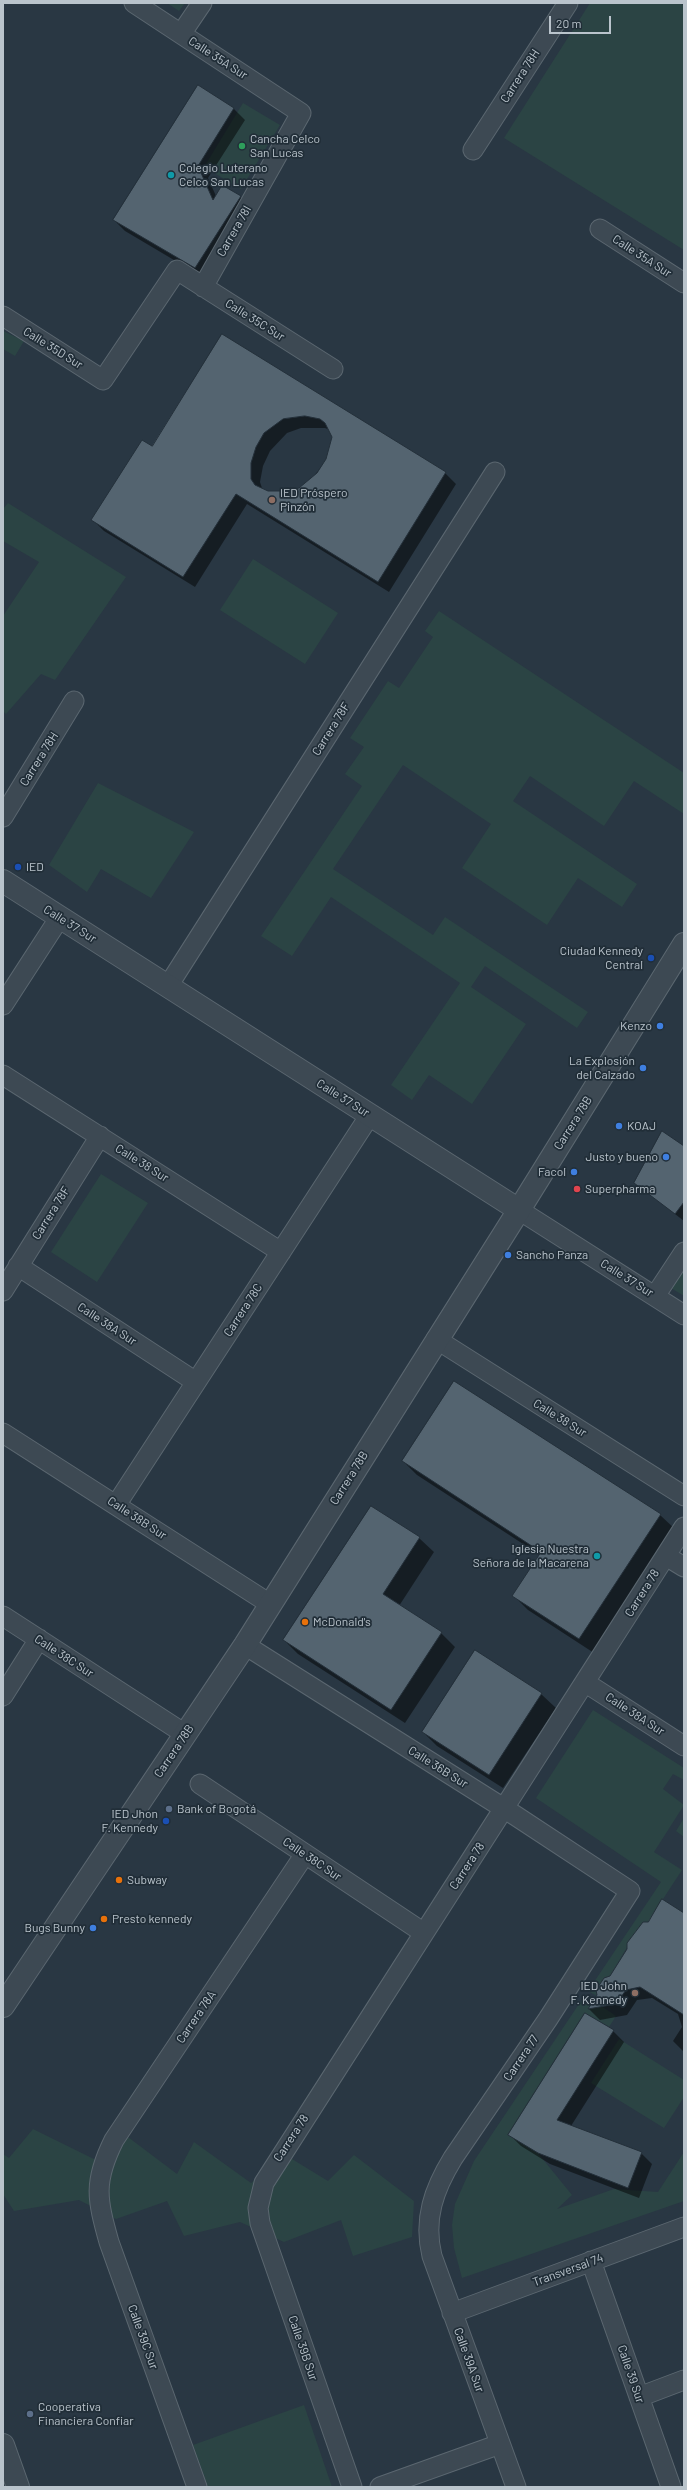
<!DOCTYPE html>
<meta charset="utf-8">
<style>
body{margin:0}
#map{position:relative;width:687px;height:2490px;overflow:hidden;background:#293743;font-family:Barlow,sans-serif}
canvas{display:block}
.frame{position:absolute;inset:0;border:4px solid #bac4cc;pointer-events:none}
.scale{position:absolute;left:549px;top:16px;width:62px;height:18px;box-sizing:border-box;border:2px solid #bac4cc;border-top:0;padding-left:5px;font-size:12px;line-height:14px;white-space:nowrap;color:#bac4cc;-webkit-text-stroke:3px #212e38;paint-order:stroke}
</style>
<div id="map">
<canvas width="687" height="2490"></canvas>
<div class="frame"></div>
<div class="scale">20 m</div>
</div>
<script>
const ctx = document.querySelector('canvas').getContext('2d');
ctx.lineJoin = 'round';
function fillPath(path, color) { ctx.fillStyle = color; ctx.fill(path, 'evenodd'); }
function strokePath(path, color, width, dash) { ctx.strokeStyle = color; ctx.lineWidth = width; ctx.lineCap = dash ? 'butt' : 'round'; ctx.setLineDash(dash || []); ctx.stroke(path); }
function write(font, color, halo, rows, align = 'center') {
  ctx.font = font + ' Barlow,sans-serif'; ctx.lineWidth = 3.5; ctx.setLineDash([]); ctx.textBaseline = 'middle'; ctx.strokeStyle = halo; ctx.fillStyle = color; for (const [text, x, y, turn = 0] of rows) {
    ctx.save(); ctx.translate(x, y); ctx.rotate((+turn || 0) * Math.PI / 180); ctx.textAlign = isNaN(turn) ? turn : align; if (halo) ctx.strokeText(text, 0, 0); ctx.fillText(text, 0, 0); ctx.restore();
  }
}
const green = new Path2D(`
 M167,3H185L179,11Z
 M590,3H680L684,6V250L504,138Z
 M243,103L280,125L241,189L204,167Z
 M3,331L24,341L15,356L3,349Z
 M8,503L126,577L55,680L41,674L6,714L3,711V616L39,562L3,541V509Z
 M253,559L338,613L305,664L220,610Z
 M439,611L684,773V814L634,781L604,826L530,776L513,801L637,884L622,907L578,878L547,925L462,868L491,824L403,765L333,869L433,935L445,917L588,1012L577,1028L485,966L471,987L526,1024L472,1104L429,1075L412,1100L391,1085L460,983L331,897L292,956L261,936L362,786L345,774L364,747L350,738L388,681L399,688L433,637L425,631Z
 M98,783L194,832L151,898L101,869L87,892L49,865Z
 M101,1174L148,1203L97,1282L51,1252Z
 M684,1268V1296L671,1288Z
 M593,1710L684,1768V1780L673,1774L663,1789L684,1805L654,1852L682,1870L648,1922H643C630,1940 622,1957 610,1976L604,1978L596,1990L597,1996L588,1991L661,1882L536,1798Z
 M684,1818V1837L676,1831Z
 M585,1995L616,2016L609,2027L585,2013L508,2135L537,2152L572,2195L557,2209L614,2189L658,2192L684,2152V2201L462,2278L454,2248L452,2225L455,2204L474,2161Z
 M619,2039L684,2080V2097L664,2128L591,2083Z
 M33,2129L102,2163L120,2131L177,2174L194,2142L251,2183L273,2166L292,2159L328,2181L354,2155L414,2201L412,2237L353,2256L341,2220L284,2242L240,2222L184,2236L167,2201L116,2219L79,2200L14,2211L3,2194V2154L9,2158Z
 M304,2405L332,2487H208L193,2445Z`);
const shadow = new Path2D(`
 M199,87L234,109L245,120L208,178L216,196L240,197L251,208L206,279L125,231L114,220Z
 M223,335L445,473L456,484L389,592L247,504L195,587L104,531L93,520L152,447ZM301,428H325L330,430L333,437L326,460L312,479L299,489L276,493L263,491L260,482L263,466L270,451L287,433Z
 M684,1147V1221L635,1183Z
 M455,1382L660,1515L675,1529L594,1653L528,1610L514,1596L540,1555L417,1475L403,1461Z
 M372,1507L419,1538L434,1552L399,1606L441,1633L455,1647L405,1723L298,1654L284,1640Z
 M541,1694L556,1708L503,1788L437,1746L423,1732Z
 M684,1914V2052L673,2041L682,2027L678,2014L652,1998L637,2000L627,2015L600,2020L589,2009L648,1923Z
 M586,2015L613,2031L624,2042L571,2126L641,2153L652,2164L639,2198L550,2164L521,2146L510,2135Z`);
const building = new Path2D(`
 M198,85L234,108L198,166L213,200L222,185L241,196L195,268L113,220Z
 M222,334L446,472L378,582L236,494L183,577L91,520L142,440L152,446ZM305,416L320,419L325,423L332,437L326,459L317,473L299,488L285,491H268L255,485L251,479V463L256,447L264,433L283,419Z
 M662,1131L684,1146V1202L675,1214L634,1183Z
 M454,1381L661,1514L579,1639L512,1596L541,1552L402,1461Z
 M371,1506L420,1537L383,1594L442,1632L391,1710L283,1640Z
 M475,1650L542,1693L489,1775L422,1732Z
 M662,1899L684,1913V2015L640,1987L626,1990L616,2004L588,2009L597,1995L596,1990L604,1978L610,1976L627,1949V1943L643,1922H648Z
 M585,2013L614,2030L557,2120L642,2152L628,2188L538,2153L508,2135Z`);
const minor = new Path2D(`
 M134,3L301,113L203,287
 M181,34L202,3
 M473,150L568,3
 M600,229L684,283
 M3,316L103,380L177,270L333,369
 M3,817L74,701
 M168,986L495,472
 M3,1005L60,917
 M3,1075L281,1252
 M519,1210L684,1315
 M18,1266L196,1382
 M3,1291L100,1136
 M655,1296L684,1252
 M436,1339L684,1496
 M3,1433L270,1604
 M116,1505L370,1115
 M666,1556L684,1567
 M3,1616L185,1734
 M245,1645L516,1816L630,1891L548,2019L453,2158C434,2189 423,2219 432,2256L516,2487
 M586,1683L684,1746
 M3,1696L39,1639
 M200,1784L424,1933
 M591,2261L671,2487
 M452,2313L684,2227
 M639,2397L684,2380
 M197,2487L109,2242C97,2199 93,2182 114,2140L305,1854
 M352,2487L260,2223L258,2208L264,2183L684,1527
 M380,2487L500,2444`);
const tertiary = new Path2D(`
 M3,881L519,1210
 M3,2006L245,1645L519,1210L684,944
 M3,2445L18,2487`);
const markers = [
 [242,146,4,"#2e9e5b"],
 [171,175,4,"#0f9aa8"],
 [272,500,4,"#8d6e63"],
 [18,867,4,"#1a4fb4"],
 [651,958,4,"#1a4fb4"],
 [660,1026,4,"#3f7fe0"],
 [643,1068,4,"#3f7fe0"],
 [619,1126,4,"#3f7fe0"],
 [666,1157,4,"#3f7fe0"],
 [574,1172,4,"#3f7fe0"],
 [577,1189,4,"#e0444e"],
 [508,1255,4,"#3f7fe0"],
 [597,1556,4,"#0f9aa8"],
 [305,1622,4,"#e8710a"],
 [169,1809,4,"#5c6f8a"],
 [166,1821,4,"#1a4fb4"],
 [119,1880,4,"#e8710a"],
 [104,1919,4,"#e8710a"],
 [93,1928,4,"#3f7fe0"],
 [635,1993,4,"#8d6e63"],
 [30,2414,4,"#5c6f8a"]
];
const streetNames = [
 ["Calle 35A Sur",218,58,33],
 ["Carrera 78H",520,76,-57],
 ["Carrera 78I",234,231,-60],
 ["Calle 35A Sur",642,256,33],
 ["Calle 35C Sur",255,320,32],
 ["Calle 35D Sur",53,348,32],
 ["Carrera 78F",331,729,-58],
 ["Carrera 78H",39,759,-58],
 ["Calle 37 Sur",70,924,32],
 ["Calle 37 Sur",343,1098,32],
 ["Carrera 78B",573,1123,-58],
 ["Calle 38 Sur",142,1163,32],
 ["Carrera 78F",51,1213,-58],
 ["Calle 37 Sur",627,1278,32],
 ["Carrera 78C",243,1310,-57],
 ["Calle 38A Sur",107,1324,33],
 ["Calle 38 Sur",560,1418,32],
 ["Carrera 78B",349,1478,-58],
 ["Calle 38B Sur",137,1518,33],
 ["Carrera 78",642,1593,-58],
 ["Calle 38C Sur",64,1656,33],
 ["Calle 38A Sur",635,1714,33],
 ["Carrera 78B",174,1751,-56],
 ["Calle 36B Sur",438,1767,32],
 ["Calle 38C Sur",312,1859,34],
 ["Carrera 78",467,1866,-57],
 ["Carrera 78A",196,2017,-56],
 ["Carrera 77",521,2058,-56],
 ["Carrera 78",291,2138,-57],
 ["Transversal 74",568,2270,-20],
 ["Calle 39C Sur",143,2337,70],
 ["Calle 39B Sur",303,2348,71],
 ["Calle 39A Sur",469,2360,70],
 ["Calle 39 Sur",631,2374,71]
];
const poiNames = [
 ["Cancha Celco",250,139],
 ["San Lucas",250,153],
 ["Colegio Luterano",179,168],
 ["Celco San Lucas",179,182],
 ["IED Próspero",280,493],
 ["Pinzón",280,507],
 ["IED",26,867],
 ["Ciudad Kennedy",643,951,"right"],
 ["Central",643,965,"right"],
 ["Kenzo",652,1026,"right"],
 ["La Explosión",635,1061,"right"],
 ["del Calzado",635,1075,"right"],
 ["KOAJ",627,1126],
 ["Justo y bueno",658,1157,"right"],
 ["Facol",566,1172,"right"],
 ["Superpharma",585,1189],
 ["Sancho Panza",516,1255],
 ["Iglesia Nuestra",589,1549,"right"],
 ["Señora de la Macarena",589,1563,"right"],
 ["McDonald's",313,1622],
 ["Bank of Bogotá",177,1809],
 ["IED Jhon",158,1814,"right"],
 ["F. Kennedy",158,1828,"right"],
 ["Subway",127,1880],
 ["Presto kennedy",112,1919],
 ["Bugs Bunny",85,1928,"right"],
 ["IED John",627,1986,"right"],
 ["F. Kennedy",627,2000,"right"],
 ["Cooperativa",38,2407],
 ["Financiera Confiar",38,2421]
];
fillPath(green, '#2b4444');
fillPath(shadow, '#0007');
fillPath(building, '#546470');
strokePath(building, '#24303a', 1);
strokePath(minor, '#5b6770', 21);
strokePath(tertiary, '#5b6770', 24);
strokePath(minor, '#3d4953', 19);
strokePath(tertiary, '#3d4953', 22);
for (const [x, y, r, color] of markers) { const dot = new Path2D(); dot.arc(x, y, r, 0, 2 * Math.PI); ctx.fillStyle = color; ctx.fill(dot); strokePath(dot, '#212e38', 1.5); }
write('12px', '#bac4cc', '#212e38', streetNames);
write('12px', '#bac4cc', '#212e38', poiNames, 'left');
</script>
